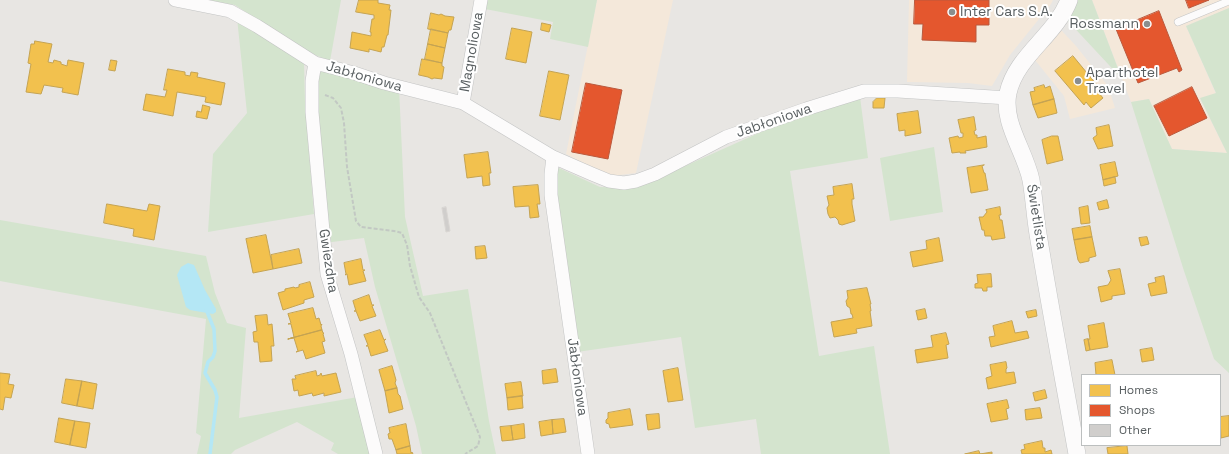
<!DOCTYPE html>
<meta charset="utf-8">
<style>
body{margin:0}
#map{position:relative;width:1229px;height:454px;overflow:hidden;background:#e8e6e3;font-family:"Space Grotesk",sans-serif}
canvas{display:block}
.legend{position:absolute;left:1081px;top:374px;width:140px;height:72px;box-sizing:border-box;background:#fff;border:1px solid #bcbfbf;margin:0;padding:5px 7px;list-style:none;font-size:12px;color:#585e60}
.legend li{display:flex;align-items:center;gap:8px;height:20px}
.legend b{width:20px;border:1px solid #bcbfbf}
</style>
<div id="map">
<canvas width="1229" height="454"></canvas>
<ul class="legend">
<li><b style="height:11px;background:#f2c14e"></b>Homes</li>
<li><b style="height:11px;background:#e4572e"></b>Shops</li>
<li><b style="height:11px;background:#d0cecc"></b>Other</li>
</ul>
</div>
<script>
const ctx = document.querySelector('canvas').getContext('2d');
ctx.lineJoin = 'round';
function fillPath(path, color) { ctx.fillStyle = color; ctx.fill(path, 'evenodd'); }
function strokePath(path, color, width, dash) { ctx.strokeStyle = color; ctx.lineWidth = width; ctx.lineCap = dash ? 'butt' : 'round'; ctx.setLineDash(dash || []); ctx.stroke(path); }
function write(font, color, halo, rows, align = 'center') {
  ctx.font = font + ' "Space Grotesk",sans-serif'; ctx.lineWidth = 4; ctx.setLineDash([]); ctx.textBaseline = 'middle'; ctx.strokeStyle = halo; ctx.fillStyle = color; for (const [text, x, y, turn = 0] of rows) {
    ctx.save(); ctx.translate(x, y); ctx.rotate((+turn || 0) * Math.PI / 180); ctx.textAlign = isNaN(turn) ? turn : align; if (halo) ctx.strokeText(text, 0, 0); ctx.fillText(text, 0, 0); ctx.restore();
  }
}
const commercial = new Path2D(`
 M597,0H673L636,173L611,176L588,166L566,154Z
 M909,0H1053L1051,4L1010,55L992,86L968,83L907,82Z
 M1092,0H1229V8L1186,26L1216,94L1200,99L1227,153L1172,149L1149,99L1131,102Z
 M1058,31H1062L1076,46L1108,86L1115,108L1070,119L1064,96L1035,60Z`);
const green = new Path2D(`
 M207,0H341L330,61L303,50L235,5Z
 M487,0H597L588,47L550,39L553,22L485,9Z
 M1075,0H1092L1122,79L1067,20Z
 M1229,8V373L1214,359L1184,271L1131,102L1149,99L1172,149L1227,153L1200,98L1216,93L1186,26Z
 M237,18L304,61L305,103L314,214L208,232L213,154L247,113Z
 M315,63L399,87L405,217L423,296L468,289L489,421L496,454H422L416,426L375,287L364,238L324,243Z
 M860,97L868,158L790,171L819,356L874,346L890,454H761L756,419L695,428L681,337L577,352L556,201L557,167L600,187L636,188L781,123Z
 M934,147L943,212L890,221L880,158Z
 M0,220L206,256L215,293L227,323L246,328L239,418L358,397L371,454H338L331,450L334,443L297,422L235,450L231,454H197L201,436L196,433L206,319L0,281Z`);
const water = new Path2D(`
 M188,263L194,265L205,290L216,309V312L213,314L190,310L186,307L177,275L181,267Z`);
const homes = new Path2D(`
 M359,0H378V3L390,5L389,10H391L388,35H387L384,47H382L381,52L369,49V52L350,48L352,32L371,36V32H370L372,19H374V15L356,12Z
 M431,13L439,15L441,14L445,16L454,17L451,30H449L448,33L428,29Z
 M542,23L551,25L549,32L541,30Z
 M512,28L532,32L526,63L506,59Z
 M431,29L448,33L445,48L428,44Z
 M35,41L52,44L48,62L53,63L54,60L61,62V64L67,66L68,60L84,63L78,95L62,92L63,88L44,85L41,94L26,92L31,64L28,63L31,44H34Z
 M428,44L445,48L442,63L425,59Z
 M1073,56L1101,90L1098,92L1103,98L1091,108L1086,102L1084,105L1055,71Z
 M422,59L442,63V66L444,67L442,79L434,78L432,79L428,77L419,75Z
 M111,60L117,61L115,71L109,70Z
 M168,69L185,72V75L190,76L191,72L198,73L197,77L225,83L221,105L205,102L206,97L177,92L173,116L143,110L146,94L165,97L167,90H164Z
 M549,71L569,75L560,120L540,116Z
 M1044,85L1045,88L1050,86L1054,99L1033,105L1030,92L1035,91L1034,88Z
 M877,98H885L884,108H873V102Z
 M1054,99L1057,113L1038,118L1033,105Z
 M203,105L210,107L207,119L196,117L197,111L201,112Z
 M918,111L921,133L905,136V130L899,131L897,114Z
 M974,117L976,130L974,131L975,135H977V138L986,136L987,147L965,151L966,153H960V152L952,153L949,138L958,136L959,138L963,137V133H961L958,120Z
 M1109,125L1113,146L1098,149L1093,138L1097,135L1096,128Z
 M1052,136H1058L1063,160L1047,164L1042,140Z
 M488,152L491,173H489L490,185L483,186L482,176L467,178L464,155Z
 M1115,162L1118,176L1103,180L1100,165Z
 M984,165L982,166L984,173H985L988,190L971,193L967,168Z
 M1115,177L1116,183L1104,186L1103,180Z
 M852,184L854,199H852V204L855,221L842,225L839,224L838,220L835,217L830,218L828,214L827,208L829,205L827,196L834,195L833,187Z
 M538,185L540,204H537L539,217L530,218L529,206L515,207L513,187Z
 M1107,200L1109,208L1099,210L1097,203Z
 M107,204L147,211L149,204L160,206L154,240L133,236L134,229L104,223Z
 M1088,206L1090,223L1081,224L1079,208Z
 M1000,207L1001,215H999L1000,220H1002L1005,238L992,240L991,236H985L984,230H982L979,217H983L987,212L986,210Z
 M1090,226L1092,237L1074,240L1072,229Z
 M266,235L273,269L253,273L246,239Z
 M1092,237L1096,256L1089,258V261L1080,263L1078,260L1074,240Z
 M1147,237L1149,244L1141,246L1139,238Z
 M939,238L943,261L913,267L910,252L927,249L926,241Z
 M485,246L487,258L476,259L475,247Z
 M299,249L302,263L273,269L271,255Z
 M361,259L363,270H365L363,271L366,281L349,285L347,274L345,275L346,274L344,263Z
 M1120,269L1125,294L1112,296V299L1101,302L1098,287L1108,285L1111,280L1108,271Z
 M991,274L992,287H987V291H983L982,288H975V284L978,283L977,275Z
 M1164,276L1167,293L1151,296L1148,284L1156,282L1155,278Z
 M310,282L314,297L304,300V303L283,310L278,293L285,291V289L294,287L295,288L299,287V285Z
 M867,288L871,304H870L871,311H870L872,326L856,329L857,333L834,337L831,322L853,318L852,314H851L850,308L847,306L846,301L848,298L847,291Z
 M369,295L372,305H374L372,306L376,316L360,321L356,311H354H356L353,301Z
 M313,308L316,319L319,318L321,325L322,324L321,326L322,330L288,339L294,337L291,324H288L291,323L288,314Z
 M925,309L927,318L918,320L916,311Z
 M1036,310L1037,316L1028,318L1026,312Z
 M267,315L268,325L272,324L274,346H271L272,361L260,362L258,342H254L253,332L257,331L255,316Z
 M1012,321L1015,333L1027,331L1029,338L991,347L989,337L995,336L993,326Z
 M1104,323L1108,347L1090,350L1088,339H1090L1088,326Z
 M322,330L323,333H324L323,334L325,341L322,342L325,353L306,359L303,350L296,352L298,351L294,338L288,339Z
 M380,330L384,340L386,339L384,341L388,351L371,356L368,346H366L368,345L364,335Z
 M946,333L949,344L946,345L948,358L917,363L915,350L933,347L931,336Z
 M1088,339L1090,350L1086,351L1084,340Z
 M1152,348L1154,360L1142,362L1140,350Z
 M1112,360L1115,375H1096L1095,363Z
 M1006,362L1007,368L1006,369V373L1014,372L1016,383L988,389L986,378L992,376L990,365Z
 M392,366L396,380L395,383L397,388L385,391L379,370Z
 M678,368L683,400L668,402L663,371Z
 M556,369L558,382L543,384L542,371Z
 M316,371L317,376L320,375L321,373L322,376L336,373L341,392L324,396V393L313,396L312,393L299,396L298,390L294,391L292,379H296L295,376Z
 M0,373L10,374L8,384L14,385L11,398L5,397L3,410L0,409Z
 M66,379L82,381L77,406L62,403Z
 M82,381L97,384L93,409L77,406Z
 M521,382L523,396L507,398L505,384Z
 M397,388L398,394L400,396L403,409L389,413L385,391Z
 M1045,390L1047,398L1035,401L1033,393Z
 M522,396L523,408L508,410L507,398Z
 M1007,400L1009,408L1006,409L1008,419L991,422L987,404Z
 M1040,408L1042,418L1026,420L1025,410Z
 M630,409L633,425L610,428L609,424L606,423V420L608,418V413Z
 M659,414L660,428L648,430L646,415Z
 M1229,416V436L1221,438L1220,417Z
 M59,418L75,421L70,445L55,442Z
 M564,419L566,432L553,434L552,420Z
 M552,420L553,434L541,436L539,422Z
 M75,421L90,423L86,448L70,445Z
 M406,424L410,446L396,450L392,439H389L388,434L390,433L389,428Z
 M524,424L525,438L513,440L511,426Z
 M511,426L513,440L502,441L500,427Z
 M1042,441L1043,448H1045V452L1051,450L1052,454H1022L1021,450L1025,449L1024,445Z
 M410,446L411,453L412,452L413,454H397L396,450Z
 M1127,446L1128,454H1108L1107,448Z
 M979,451L980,454L992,452V454H965Z`);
const shops = new Path2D(`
 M915,0H989V25H976V42L922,40L923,24H914Z
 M1186,0H1209L1189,8Z
 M1159,11L1182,70L1179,72L1177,68L1138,83L1116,29Z
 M586,83L622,90L608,159L572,152Z
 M1192,87L1207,118L1169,136L1154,106Z`);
const stream = new Path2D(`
 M206,309L214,329L215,351L213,357L208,362L205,373L215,390L217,397L210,454`);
const building = new Path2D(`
 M446,207L450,231L446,232L442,208Z`);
const path = new Path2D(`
 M325,95L333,98L341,108L344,123L347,167L356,221L361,227L394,231L402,233L407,245L410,266L419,297L430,313L480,437L478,446L465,454`);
const service = new Path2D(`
 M1178,22L1229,1`);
const minor = new Path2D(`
 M175,0L230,11L257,26L315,63L354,73L384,83L463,103L553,157L592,174L609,181L624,183L636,181L655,174L726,137L806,109L864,91H898L1008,98
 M315,63L312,81V112L327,274L351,354L376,454
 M463,103L481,0
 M553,157L551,174V195L588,454`);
const tertiary = new Path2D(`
 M1069,0C1056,35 1016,56 1008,93C1002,123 1025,151 1031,180C1034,197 1035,216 1038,234C1050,307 1064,381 1077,454`);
const markers = [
 [952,12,4,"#8a8e8e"],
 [1147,24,4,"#8a8e8e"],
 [1078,81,4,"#8a8e8e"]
];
const poiNames = [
 ["Inter Cars S.A.",960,12],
 ["Rossmann",1139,24,"right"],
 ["Aparthotel",1086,73],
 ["Travel",1086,89]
];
const streetNames = [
 ["Magnoliowa",472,52,-80],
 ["Jabłoniowa",364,77,16],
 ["Jabłoniowa",774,121,-19],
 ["Świetlista",1036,217,81],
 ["Gwiezdna",328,261,81],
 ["Jabłoniowa",577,377,82]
];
fillPath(commercial, '#f4e8da');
fillPath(green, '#d4e4ce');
fillPath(water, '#b4e7f5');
fillPath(homes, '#f2c14e');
strokePath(homes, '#c4a353', 1);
fillPath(shops, '#e4572e');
strokePath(shops, '#ba593d', 1);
strokePath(stream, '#b4e7f5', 3.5);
fillPath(building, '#d0cecc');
strokePath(building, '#d8d5d2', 1);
strokePath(service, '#c3c4c4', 8);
strokePath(minor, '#c3c4c4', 14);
strokePath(tertiary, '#c3c4c4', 18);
strokePath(path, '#c2c8c3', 2, [4, 2]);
strokePath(service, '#fcfbfb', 7);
strokePath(minor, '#fcfbfb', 13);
strokePath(tertiary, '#fcfbfb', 17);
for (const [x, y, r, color] of markers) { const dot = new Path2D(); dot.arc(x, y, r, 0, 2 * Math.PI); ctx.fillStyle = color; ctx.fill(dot); strokePath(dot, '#fff', 1.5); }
write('14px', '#585e60', '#fff', poiNames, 'left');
write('14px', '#585e60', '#fff', streetNames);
</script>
